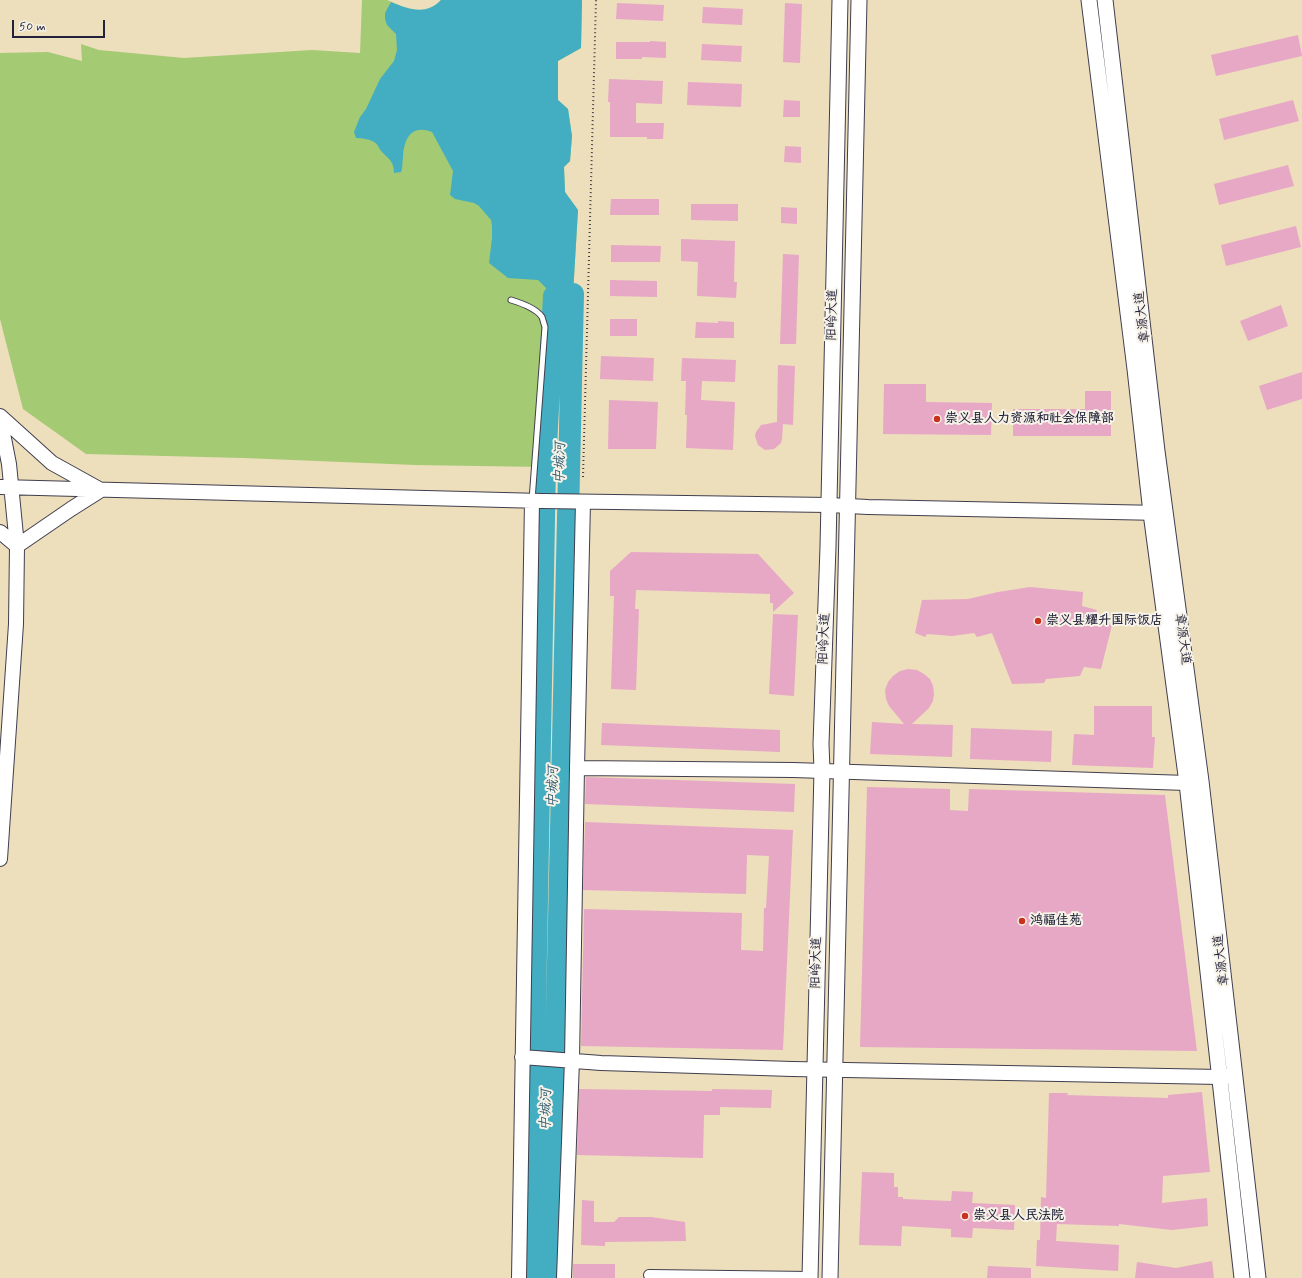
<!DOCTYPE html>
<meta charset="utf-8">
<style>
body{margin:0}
#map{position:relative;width:1302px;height:1278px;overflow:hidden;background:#eddebc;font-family:Mynerve,sans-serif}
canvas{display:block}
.scale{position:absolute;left:12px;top:20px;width:93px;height:18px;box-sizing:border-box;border:2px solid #22223b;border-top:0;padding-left:5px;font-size:12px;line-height:14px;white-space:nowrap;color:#22223b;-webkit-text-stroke:3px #f7f3e8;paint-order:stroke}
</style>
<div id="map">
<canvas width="1302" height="1278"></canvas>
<div class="scale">50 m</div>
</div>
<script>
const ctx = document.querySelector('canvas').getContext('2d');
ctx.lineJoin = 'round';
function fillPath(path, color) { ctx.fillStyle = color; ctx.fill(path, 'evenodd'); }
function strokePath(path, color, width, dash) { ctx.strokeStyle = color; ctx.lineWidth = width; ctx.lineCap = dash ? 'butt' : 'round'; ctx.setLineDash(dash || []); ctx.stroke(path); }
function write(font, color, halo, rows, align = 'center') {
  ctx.font = font + ' Mynerve,"LXGW WenKai TC",sans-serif'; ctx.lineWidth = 4; ctx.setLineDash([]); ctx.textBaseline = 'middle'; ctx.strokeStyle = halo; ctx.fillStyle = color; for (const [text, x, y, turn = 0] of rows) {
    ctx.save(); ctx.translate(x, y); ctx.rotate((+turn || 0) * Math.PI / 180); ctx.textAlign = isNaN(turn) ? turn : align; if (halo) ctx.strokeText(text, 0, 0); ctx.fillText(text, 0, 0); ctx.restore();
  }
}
const green = new Path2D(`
 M362,0H387L408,9L424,11L436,5L441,0H582L581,48L558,61V100L568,109L572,136L570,161L564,167L565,192L578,210L573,294L554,297L542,467L415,465L244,458L86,454L23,409L0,319V53L48,52L82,61L81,44L99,50L184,58L312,50L360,53Z`);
const water = new Path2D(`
 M441,0H582L581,48L558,61V100L568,109L572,136L570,161L564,167L565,192L578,210L573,294L554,296L538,280L508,278L489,263L492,238V226L491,220L479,206L474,203L455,199L450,195L453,171L432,132C411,124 404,139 403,157C402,162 403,167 401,172L394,173C394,162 389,159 382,152C379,149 378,144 374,142C369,139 362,138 356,138L354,132L360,117L366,109L380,79L394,61L397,50L396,34L387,25L385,19V13L391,2C408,9 426,16 441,0Z`);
const river = new Path2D(`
 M530,1278L545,465L554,296L573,294L551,1278`);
const building = new Path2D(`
 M617,3L664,5L663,21L616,19Z
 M785,3L802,4L800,63L783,62Z
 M703,7L743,9L742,25L702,23Z
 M1298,35L1302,56L1216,76L1211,55Z
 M650,41L666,42V58L642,57V59H616V42H650Z
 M702,44L742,46L741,62L701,60Z
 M609,79L663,81L662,104L636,103V123H664L663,139H647V137H610V102H608Z
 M688,82L742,84L741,107L687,105Z
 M784,100L800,101V117H783Z
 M1293,100L1299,121L1224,140L1219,119Z
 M785,146L801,147V163L784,162Z
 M1288,165L1294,186L1219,205L1214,184Z
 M611,199H659V215H610Z
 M691,204H738V221L691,220Z
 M781,207L797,208V224L781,223Z
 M1296,226L1301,247L1226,266L1221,245Z
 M681,239L735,241L734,282H737L736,298L697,296L698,262L681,261Z
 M611,245L661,246L660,262H611Z
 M783,254L799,255L796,344H780Z
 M610,280L657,281V297L610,296Z
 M1281,305L1288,326L1248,341L1240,321Z
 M610,319H637V336H610Z
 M718,321L734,322V338H695L696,322L718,323Z
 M601,356L654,358L653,381L600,379Z
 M682,358L736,360L735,382L702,381L701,400L735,402L733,450L686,448L687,415H685L686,381H681Z
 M778,365L795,366L793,425L783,424L782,439L781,443L774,449L765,450L758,445L755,436L756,432L761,425L777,422Z
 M1302,372V399L1267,410L1259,386Z
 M884,384H926V402L992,403L991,435L883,434Z
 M1085,391H1111V436H1013V409H1085Z
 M609,400L658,402L656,449H608Z
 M631,552L758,554L794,593L773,612V603H770V594L636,590L635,609H639L636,690L611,689L614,596H610V571Z
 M1030,587L1083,592L1082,606L1097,610L1094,621L1112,625L1101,669L1084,667L1080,676L1046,679L1044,683L1012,684L992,633L977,637L974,633L952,636L927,634L925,637L915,633L922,600L968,599L998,592Z
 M773,614L798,615L794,696L769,694Z
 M908,669L917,670L924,674L930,679L933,686L934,694L933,701L929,708L912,724L953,725L952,757L870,754L872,722L904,724L889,706L886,699L885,690L888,682L893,676L900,671Z
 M1094,706H1152V737H1155L1153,768L1072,765L1074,734L1094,735Z
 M602,723L780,730V752L601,745Z
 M971,728L1052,731L1051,762L970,759Z
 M586,777L795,784L794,812L585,804Z
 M867,787L950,789V810L968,811L969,789L1165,795L1197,1051L860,1047Z
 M585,822L793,830L783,1050L581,1046L584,909L742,913L741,950L763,951L764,908H766L769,856L747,855L746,894L583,890Z
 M579,1089L712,1091V1089L772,1090L771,1108L720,1107V1115H704L703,1158L577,1155Z
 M1202,1092L1210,1172L1163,1176L1162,1203L1207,1198L1208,1226L1172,1230L1119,1224V1226L1057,1224L1056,1241L1119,1245L1118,1271L1036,1266L1037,1240H1040L1041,1197L1046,1198L1049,1093H1068L1067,1095L1168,1098V1095Z
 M862,1172L894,1173V1187H898V1197H903V1199L951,1201L952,1191L973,1192L972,1203L1015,1205L1014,1230L973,1228L972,1238L951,1237V1229L902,1226L901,1246L859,1245Z
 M582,1200L594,1201V1222H614L619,1217H651L685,1222L686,1241L605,1242V1246L581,1245Z
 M1212,1261L1214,1278H1135L1137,1262L1176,1268Z
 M573,1264H615V1278H573Z
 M988,1266L1031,1268V1278H987Z`);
const path = new Path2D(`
 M583,477L596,0`);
const lane = new Path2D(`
 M511,300C521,303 536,308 542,317C543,320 544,324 545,327L532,500`);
const street = new Path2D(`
 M649,1275L810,1277`);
const secondary = new Path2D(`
 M0,416L52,463L99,489
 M0,418L9,464L17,546L16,624L0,859
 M0,487L542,501L829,505L868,507L1161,513
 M0,532L17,546L71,509L101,490
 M577,768L793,770L1187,783L1197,782
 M522,1057L601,1063L792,1069L1220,1077L1235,1075
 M519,1278L532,501
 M564,1278L572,1060L577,768L583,502`);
const primary = new Path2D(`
 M1089,0L1135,369L1151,513L1187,783L1242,1278
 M1105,0L1157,451L1201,781L1258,1278
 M810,1278L822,770L821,744L828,547L840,0
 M830,1278L859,0`);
const markers = [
 [937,419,4,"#c8321e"],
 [1038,621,4,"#c8321e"],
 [1022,921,4,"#c8321e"],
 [965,1216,4,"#c8321e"]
];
const streetNames = [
 ["阳岭大道",833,315,-89],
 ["章源大道",1143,317,-97],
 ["阳岭大道",825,639,-88],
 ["章源大道",1182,639,82],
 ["章源大道",1222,960,-97],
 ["阳岭大道",817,963,-89]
];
const poiNames = [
 ["崇义县人力资源和社会保障部",945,419],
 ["崇义县耀升国际饭店",1046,621],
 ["鸿福佳苑",1030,921],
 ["崇义县人民法院",973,1216]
];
const waterNames = [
 ["中城河",561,463,-89],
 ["中城河",554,787,-89],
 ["中城河",547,1110,-89]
];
fillPath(green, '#a4ca74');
fillPath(water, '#43aec1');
strokePath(river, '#43aec1', 22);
fillPath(building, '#e7a8c6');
strokePath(lane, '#403e4e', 7);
strokePath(street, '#403e4e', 12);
strokePath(secondary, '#403e4e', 16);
strokePath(primary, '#403e4e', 17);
strokePath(path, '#403e4e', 2, [1, 3]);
strokePath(lane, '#fff', 5);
strokePath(street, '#fff', 10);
strokePath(secondary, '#fff', 14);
strokePath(primary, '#fff', 15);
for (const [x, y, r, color] of markers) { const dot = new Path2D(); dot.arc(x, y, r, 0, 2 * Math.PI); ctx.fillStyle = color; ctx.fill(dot); strokePath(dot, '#f7f3e8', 1.5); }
write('13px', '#22223b', '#f7f3e8', streetNames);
write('bold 13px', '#22223b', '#f7f3e8', poiNames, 'left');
write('italic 14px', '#2f5a71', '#f7f3e8', waterNames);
</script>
